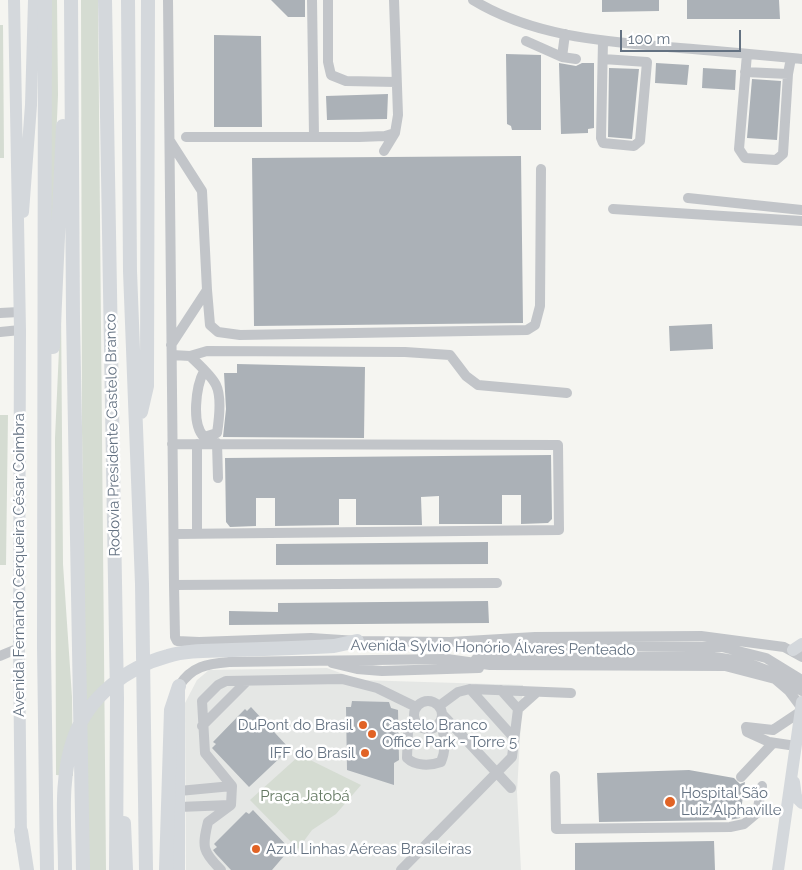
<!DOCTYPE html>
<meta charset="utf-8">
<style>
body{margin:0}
#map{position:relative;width:802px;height:870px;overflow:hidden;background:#f5f5f1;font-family:Raleway,sans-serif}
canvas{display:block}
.scale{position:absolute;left:620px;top:30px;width:121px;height:22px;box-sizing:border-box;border:2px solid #647282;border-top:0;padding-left:6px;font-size:15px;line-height:18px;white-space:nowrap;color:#647282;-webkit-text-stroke:4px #fff;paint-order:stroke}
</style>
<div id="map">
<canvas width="802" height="870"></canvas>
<div class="scale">100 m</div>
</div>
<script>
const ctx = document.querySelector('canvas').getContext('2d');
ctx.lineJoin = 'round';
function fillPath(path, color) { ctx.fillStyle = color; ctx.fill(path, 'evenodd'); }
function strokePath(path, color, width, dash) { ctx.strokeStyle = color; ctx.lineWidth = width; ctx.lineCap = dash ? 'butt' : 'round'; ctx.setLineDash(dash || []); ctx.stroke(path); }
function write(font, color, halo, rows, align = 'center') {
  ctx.font = font + ' Raleway,sans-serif'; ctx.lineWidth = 5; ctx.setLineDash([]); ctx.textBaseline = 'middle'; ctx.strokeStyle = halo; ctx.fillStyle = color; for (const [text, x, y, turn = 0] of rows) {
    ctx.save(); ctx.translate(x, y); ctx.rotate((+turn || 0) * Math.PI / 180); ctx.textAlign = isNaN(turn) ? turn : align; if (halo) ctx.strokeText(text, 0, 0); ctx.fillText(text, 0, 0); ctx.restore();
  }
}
const built = new Path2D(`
 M327,668L359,680L523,685L517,792L521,870H186L185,703L197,680L209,670Z`);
const green = new Path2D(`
 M50,0H57L58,95L47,356Z
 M81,0H98L106,870H88L82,432Z
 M0,25H3L4,158H0Z
 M61,305L63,564L72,697L73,776L56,775L55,438Z
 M0,415H8L6,565H0Z
 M300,755L361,785L336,814L312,830L298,849L250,800Z`);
const building = new Path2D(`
 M271,0H305V17H288Z
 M602,0H659V11L602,12Z
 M687,0H779L780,19H687Z
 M214,35L261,36L262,127H214Z
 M506,54L541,55V130H512L511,126L507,124Z
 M559,63L576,66L582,63H594V128L588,129V133L561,134Z
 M656,63L689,65L687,85L655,83Z
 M609,68L639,69L632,139L608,137Z
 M703,68L736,70L735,90L702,88Z
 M752,79L781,81L777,140L747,138Z
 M388,94L387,119L327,120L326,96Z
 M521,156L523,323L254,326L252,158Z
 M712,324L713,349L670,351L669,326Z
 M237,364L365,367L364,438L223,437L226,409L224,373H237Z
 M551,455L552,519L548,523L521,524V495H502V524H439V496L421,497L422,525H356V499H339V525L275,526V498H256V526L230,527L226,522L225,458Z
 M488,542V564L276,565V544Z
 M488,601L489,623L229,625V611L278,612V603Z
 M352,701L389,702L391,708L398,710L399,760L394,763V785L347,770L346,707H351Z
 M251,707L288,747L281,754L283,755L249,787L212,748L216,744L213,742L245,709L247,711Z
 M689,770L734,778L740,784L745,782L740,818L729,820L599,822L597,773Z
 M253,810L290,849L272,870H231L216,854L213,850L217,847L214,844L246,812L249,814Z
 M714,841L715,870H575V843Z`);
const minor = new Path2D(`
 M168,0L174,585L175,637L177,641L199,642L311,638L357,641L450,642L535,637L701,636L784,647L802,657
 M312,0L314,136
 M328,0V62L331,75L346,81L396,82
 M473,0C535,38 611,42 680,48C721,51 761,55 802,59
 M565,34L562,57L576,59
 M526,41L562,57
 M747,54L739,149L745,158L776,160L783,154L788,74L791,58
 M603,59L647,62L640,141L634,146L603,143L601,138L603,41
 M745,72L788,74
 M186,137H359L385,136L395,133L398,115L394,0
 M170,141L202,191L207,290L171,345
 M384,151L395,133
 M688,198L802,210
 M613,209L802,221
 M207,290L210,325L218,332L240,335L527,330L535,325L540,306L541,169
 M0,313L19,312
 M0,332L20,330
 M172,355L190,356L207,351L405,352L450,355L466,376L478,385L567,393
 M190,356C198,364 211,375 216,385C222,397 219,420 217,433L204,437C191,424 196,386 204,371
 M217,443L218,478
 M172,444L558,445L559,530L174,534
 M197,444V534
 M174,585L497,583
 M466,645L722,647L766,658L802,680
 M0,656L19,648
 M476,659L704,656C742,659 772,668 802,691
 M332,663L357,669L382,671L479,668
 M179,686C192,666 207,664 229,662L447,659L490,665L725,666L775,679L789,691L801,707
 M470,689L514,738
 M501,690L518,709
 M414 715a14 14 0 1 1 28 0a14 14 0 1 1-28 0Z
 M439,706L458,692L470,689L571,693
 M442,714L511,788
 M415,721L408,731L407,758C415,766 430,766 441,762C447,748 444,736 441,721
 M202,726L247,681
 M796,746L769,742L747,732L746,727L773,730L800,712
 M555,776L556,829L730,827L744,824L757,813L762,786
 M741,777L773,743
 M179,791L232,786
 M179,807L230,805
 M221,870C202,851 202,847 208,822L231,805L232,786L205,753L202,701L218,685L226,681L342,679L377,688L416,707
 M401,870L512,757L518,709L537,692`);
const major = new Path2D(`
 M14,0L20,330L19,648L21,840
 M23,212L31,105L34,0
 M793,650L802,644
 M794,782L796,797L802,803
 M179,870V690
 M778,870L802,702`);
const highway = new Path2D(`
 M45,0L44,647L47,870
 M71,0L73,317L83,870
 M105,0L117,697L116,870
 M128,0L130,271L142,584L146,870
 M53,347L63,126
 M141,412L147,386V374L148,0
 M124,823L126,870
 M21,831L27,870
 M65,870C65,827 59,779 74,738C88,697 127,667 168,656C188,650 210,651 232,650C266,649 300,648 334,646L357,641
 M166,870L171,710L179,686`);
const markers = [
 [363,725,5,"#e16325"],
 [372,734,5,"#e16325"],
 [365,753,5,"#e16325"],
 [670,802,6,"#e16325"],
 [256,849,5,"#e16325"]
];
const streetNames = [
 ["Rodovia Presidente Castelo Branco",113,435,-91],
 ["Avenida Fernando Cerqueira César Coimbra",19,565,-90],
 ["Avenida Sylvio Honório Álvares Penteado",493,648,1]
];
const poiNames = [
 ["DuPont do Brasil",353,725,"right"],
 ["Castelo Branco",382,725],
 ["Office Park - Torre 5",382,742],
 ["IFF do Brasil",355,753,"right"],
 ["Hospital São",681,793],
 ["Luiz Alphaville",681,810],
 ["Azul Linhas Aéreas Brasileiras",266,849]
];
const parkNames = [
 ["Praça Jatobá",305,796]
];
fillPath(built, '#e5e7e5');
fillPath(green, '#d5dcd2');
fillPath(building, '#abb1b7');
strokePath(minor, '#c2c5c9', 10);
strokePath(major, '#d4d8dc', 12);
strokePath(highway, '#d4d8dc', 14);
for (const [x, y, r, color] of markers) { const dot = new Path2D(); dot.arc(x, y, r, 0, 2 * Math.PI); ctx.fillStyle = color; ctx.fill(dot); strokePath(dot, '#fff', 2); }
write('15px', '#647282', '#fff', streetNames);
write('15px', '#647282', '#fff', poiNames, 'left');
write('15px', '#657963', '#fff', parkNames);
</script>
